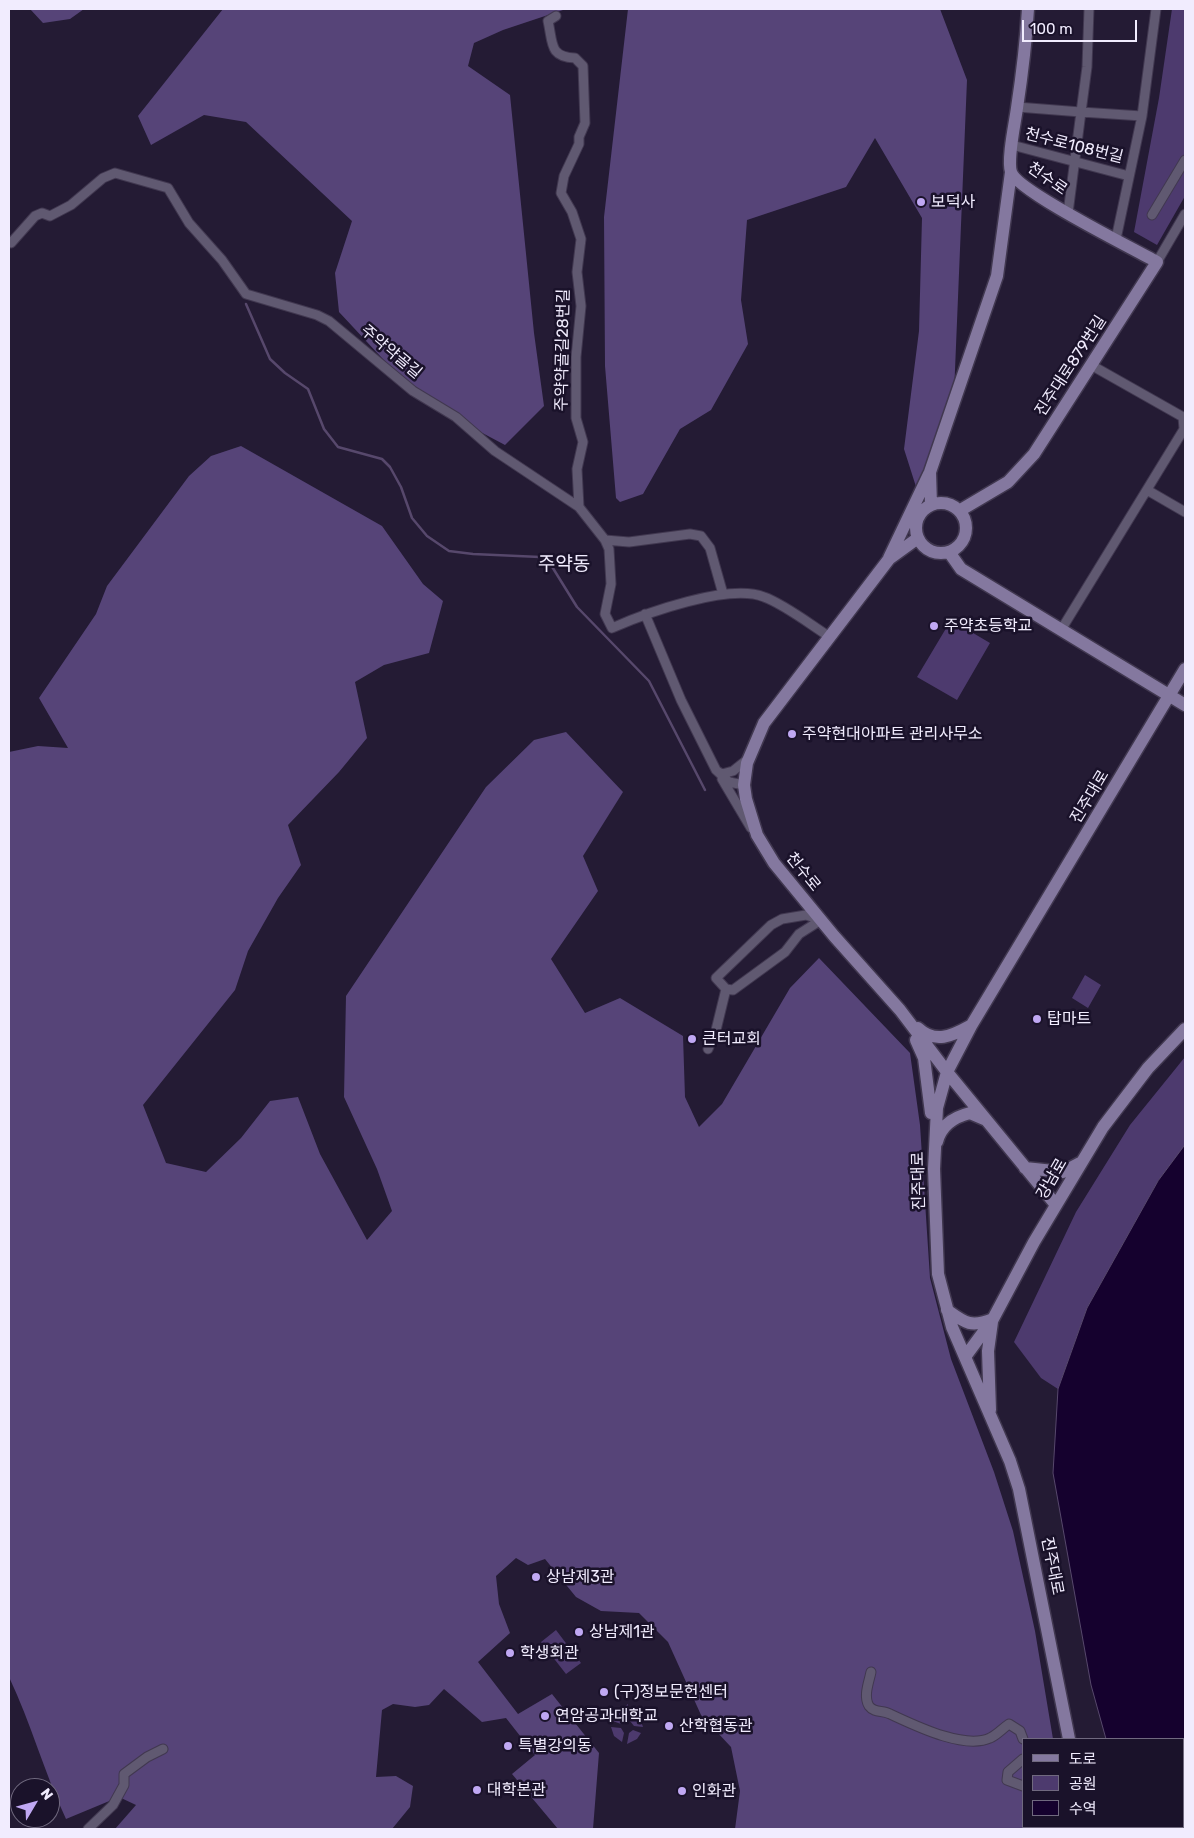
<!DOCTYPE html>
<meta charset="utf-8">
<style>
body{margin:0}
#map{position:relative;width:1194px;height:1838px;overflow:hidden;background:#241b34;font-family:Rubik,"Noto Sans KR",sans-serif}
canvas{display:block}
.frame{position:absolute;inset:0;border:10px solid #f1ecfe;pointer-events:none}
.legend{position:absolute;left:1022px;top:1738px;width:162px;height:90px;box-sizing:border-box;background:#1a122a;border:1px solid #70697f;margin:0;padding:6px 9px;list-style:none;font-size:15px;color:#f1ecfe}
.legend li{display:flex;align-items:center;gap:10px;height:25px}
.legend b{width:25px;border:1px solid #70697f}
.north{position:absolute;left:10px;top:1778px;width:50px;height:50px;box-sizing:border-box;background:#1a122a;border:1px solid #70697f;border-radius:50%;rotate:53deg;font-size:14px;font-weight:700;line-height:20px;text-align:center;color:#f1ecfe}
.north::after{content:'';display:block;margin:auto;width:18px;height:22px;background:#c0a8f3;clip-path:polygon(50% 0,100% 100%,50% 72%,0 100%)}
.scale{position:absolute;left:1022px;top:20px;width:115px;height:22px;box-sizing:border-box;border:2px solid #f1ecfe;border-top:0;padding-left:6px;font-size:15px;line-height:18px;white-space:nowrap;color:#f1ecfe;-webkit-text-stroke:4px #1a122a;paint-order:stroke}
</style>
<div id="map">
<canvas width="1194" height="1838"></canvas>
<div class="frame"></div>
<ul class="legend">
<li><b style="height:6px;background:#84789f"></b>도로</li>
<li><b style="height:14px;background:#4d3a6e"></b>공원</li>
<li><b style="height:14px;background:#15012e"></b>수역</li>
</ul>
<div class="north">N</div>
<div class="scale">100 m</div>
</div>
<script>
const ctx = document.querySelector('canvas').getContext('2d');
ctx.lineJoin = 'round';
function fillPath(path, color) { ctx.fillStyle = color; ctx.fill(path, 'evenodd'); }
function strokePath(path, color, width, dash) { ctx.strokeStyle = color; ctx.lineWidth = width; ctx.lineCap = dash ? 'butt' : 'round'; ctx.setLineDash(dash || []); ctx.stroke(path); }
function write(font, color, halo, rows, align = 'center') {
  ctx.font = font + ' Rubik,"Noto Sans KR",sans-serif'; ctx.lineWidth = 5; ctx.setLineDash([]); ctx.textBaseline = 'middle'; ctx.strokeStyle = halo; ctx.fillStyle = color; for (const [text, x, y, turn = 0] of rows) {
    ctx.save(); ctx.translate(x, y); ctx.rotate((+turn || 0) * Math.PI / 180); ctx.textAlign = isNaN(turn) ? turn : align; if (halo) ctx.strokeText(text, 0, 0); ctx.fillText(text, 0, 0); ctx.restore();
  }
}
const green = new Path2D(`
 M1172,9H1185V196L1157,245L1134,232L1159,98Z
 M951,620L990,643L957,700L917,677Z
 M1085,975L1101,985L1088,1008L1072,998Z
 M1185,1057V1145L1158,1181L1087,1308L1058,1389L1041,1378L1014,1342L1076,1212L1130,1125Z
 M556,1630L581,1663L566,1674L541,1642Z
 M628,1704L627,1720H623L621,1724L607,1719Z
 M633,1712L640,1718L643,1727L634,1726L630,1721Z
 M611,1727L621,1728L624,1733L622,1742L614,1736Z
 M633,1730L641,1733L637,1739L627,1744L629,1733Z`);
const forest = new Path2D(`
 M30,9H84L70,19L43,23Z
 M223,9H566L503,30L474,43L468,66L510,95L534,333L544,406L505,445L422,401L339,312L335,273L352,221L246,122L204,115L151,145L138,116Z
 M628,9H940L967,80L954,394L918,493L904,449L919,331L922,218L875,138L846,187L747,220L741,300L748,344L711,410L680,429L643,494L620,502L616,498L605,366L604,217Z
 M241,446L382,526L423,584L443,601L429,653L384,665L355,682L367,738L339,772L288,825L301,865L278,898L248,951L235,990L143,1105L166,1163L206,1172L241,1138L270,1101L298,1097L320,1154L367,1240L392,1211L377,1169L344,1097L346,996L486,787L534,740L566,732L623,792L583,856L598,891L551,959L585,1013L620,998L683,1036L685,1097L699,1127L722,1104L790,988L819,958L910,1053L920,1125L930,1278L951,1359L994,1472L1013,1531L1035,1631L1053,1739H1023V1827H1073L1075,1829H735L740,1791L731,1747L701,1715L668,1642L639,1613L601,1611L576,1597L545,1559L528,1565L516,1558L496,1576L499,1604L510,1633L478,1662L518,1714L552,1694L599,1753L593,1829H558L512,1774L535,1755L506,1718L482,1722L444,1689L429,1705L415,1707L393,1704L382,1710L376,1777L396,1776L413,1786L410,1807L392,1829H115L136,1805L119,1797L66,1819C44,1772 31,1723 9,1677V752L38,746L68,748L39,698L96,614L107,586L189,476L211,456Z`);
const water = new Path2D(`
 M1185,1145V1829H1137L1136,1827H1183V1739H1106L1091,1685L1053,1473L1058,1389L1087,1308L1158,1181Z`);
const stream = new Path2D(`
 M246,304L270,359L285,373L308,389L324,429L338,447L382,459L390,467L401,487L412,518L427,536L449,551L473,554L540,557L551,565L577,607L649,681L705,790`);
const street = new Path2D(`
 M1089,9L1087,67L1081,112L1142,116
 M556,16L548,21C553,43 549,57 575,58L583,66L585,123L579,137V144L564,176L561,193L572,212L581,239L577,272L581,306L576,357V418L583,442L577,469L579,507
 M1017,107L1081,112L1068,213
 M1012,145L1129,176
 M1152,215L1185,160
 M1116,239L1142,116L1156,9
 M11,243L35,216L42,213L50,216L71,205L103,178L115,173L168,188L189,223L222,260L246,294L317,315L329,321L413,391L456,417L495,451L579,507L605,540L609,549L611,584L605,614L612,628C646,613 729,583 764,597C784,604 811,625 830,637
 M1157,262L1185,214
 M1147,490L1185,512
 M605,540L629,542L690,534L701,536L710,548L723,594
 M645,614L681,700L716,770L729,782L744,785
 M1061,630L1184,429L1183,417L1091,365
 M717,771L722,774L733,771L748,759
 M722,779L751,828
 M806,915L821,920L799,934L785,952L733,990L726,989L716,978L771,925L782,919Z
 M708,1049L716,1030L726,989
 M871,1672C869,1682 863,1696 869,1706C874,1713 883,1710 890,1714C914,1725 964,1750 990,1738C997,1735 1003,1728 1009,1724L1020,1731L1023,1739
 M1023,1759L1008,1772L1007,1780L1023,1786
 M88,1829L113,1805L124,1785V1774L147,1757L163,1749`);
const secondary = new Path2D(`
 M916 528a25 25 0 1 1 50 0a25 25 0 1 1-50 0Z
 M931,505L930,472L997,276L1011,172
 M959,511L1008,482L1034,454L1157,262C1134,249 1017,191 1011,172C1007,159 1015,123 1017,108C1022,75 1026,42 1028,9
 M918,538L889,559L764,723L747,763L744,785L746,799L757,835L774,863L834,936L900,1010L947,1072L1056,1205
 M949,552L961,569L1185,705
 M889,558L929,474
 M918,1028C935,1044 952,1036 970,1026
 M916,1040L924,1058L931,1113
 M937,1142C941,1125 954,1117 970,1113L984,1119
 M1025,1168L1063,1172L1080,1163
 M947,1310C965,1323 971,1328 993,1319
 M965,1357L993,1319L1034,1242L1103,1127L1148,1068L1185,1029
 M990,1410L988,1351L992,1322
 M1069,1739L1019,1489L1010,1461L952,1327L938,1274L934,1169L937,1108L947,1072L971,1026L1185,669
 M1097,1827L1099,1829`);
const markers = [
 [921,202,5,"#c0a8f3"],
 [934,626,5,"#c0a8f3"],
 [792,734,5,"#c0a8f3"],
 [1037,1019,5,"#c0a8f3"],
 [692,1039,5,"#c0a8f3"],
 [536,1577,5,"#c0a8f3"],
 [579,1632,5,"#c0a8f3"],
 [510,1653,5,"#c0a8f3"],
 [604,1692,5,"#c0a8f3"],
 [545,1716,5,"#c0a8f3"],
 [669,1726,5,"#c0a8f3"],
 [508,1746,5,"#c0a8f3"],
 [477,1790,5,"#c0a8f3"],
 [682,1791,5,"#c0a8f3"]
];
const streetNames = [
 ["천수로108번길",1074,146,14],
 ["천수로",1047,179,35],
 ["주약약골길28번길",563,350,-89],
 ["주약약골길",391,352,40],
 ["진주대로879번길",1071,366,-57],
 ["진주대로",1090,797,-59],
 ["천수로",803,872,51],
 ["강남로",1052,1179,-60],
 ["진주대로",919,1181,-91],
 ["진주대로",1052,1566,79]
];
const poiNames = [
 ["보덕사",931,202],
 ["주약초등학교",944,626],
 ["주약현대아파트 관리사무소",802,734],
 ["탑마트",1047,1019],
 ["큰터교회",702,1039],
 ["상남제3관",546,1577],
 ["상남제1관",589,1632],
 ["학생회관",520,1653],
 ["(구)정보문헌센터",614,1692],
 ["연암공과대학교",555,1716],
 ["산학협동관",679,1726],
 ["특별강의동",518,1746],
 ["대학본관",487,1790],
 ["인화관",692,1791]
];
const quarterNames = [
 ["주약동",564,565]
];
fillPath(green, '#4d3a6e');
fillPath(forest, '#564478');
fillPath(water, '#15012e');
strokePath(water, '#57486c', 1);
strokePath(stream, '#57486c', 2.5);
strokePath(street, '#413850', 11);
strokePath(secondary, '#413850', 15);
strokePath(street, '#605971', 9);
strokePath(secondary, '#84789f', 12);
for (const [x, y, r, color] of markers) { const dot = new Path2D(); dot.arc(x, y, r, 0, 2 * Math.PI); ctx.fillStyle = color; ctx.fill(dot); strokePath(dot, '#1a122a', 2); }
write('16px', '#f1ecfe', '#1a122a', streetNames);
write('16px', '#f1ecfe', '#1a122a', poiNames, 'left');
write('19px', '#f1ecfe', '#1a122a', quarterNames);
</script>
